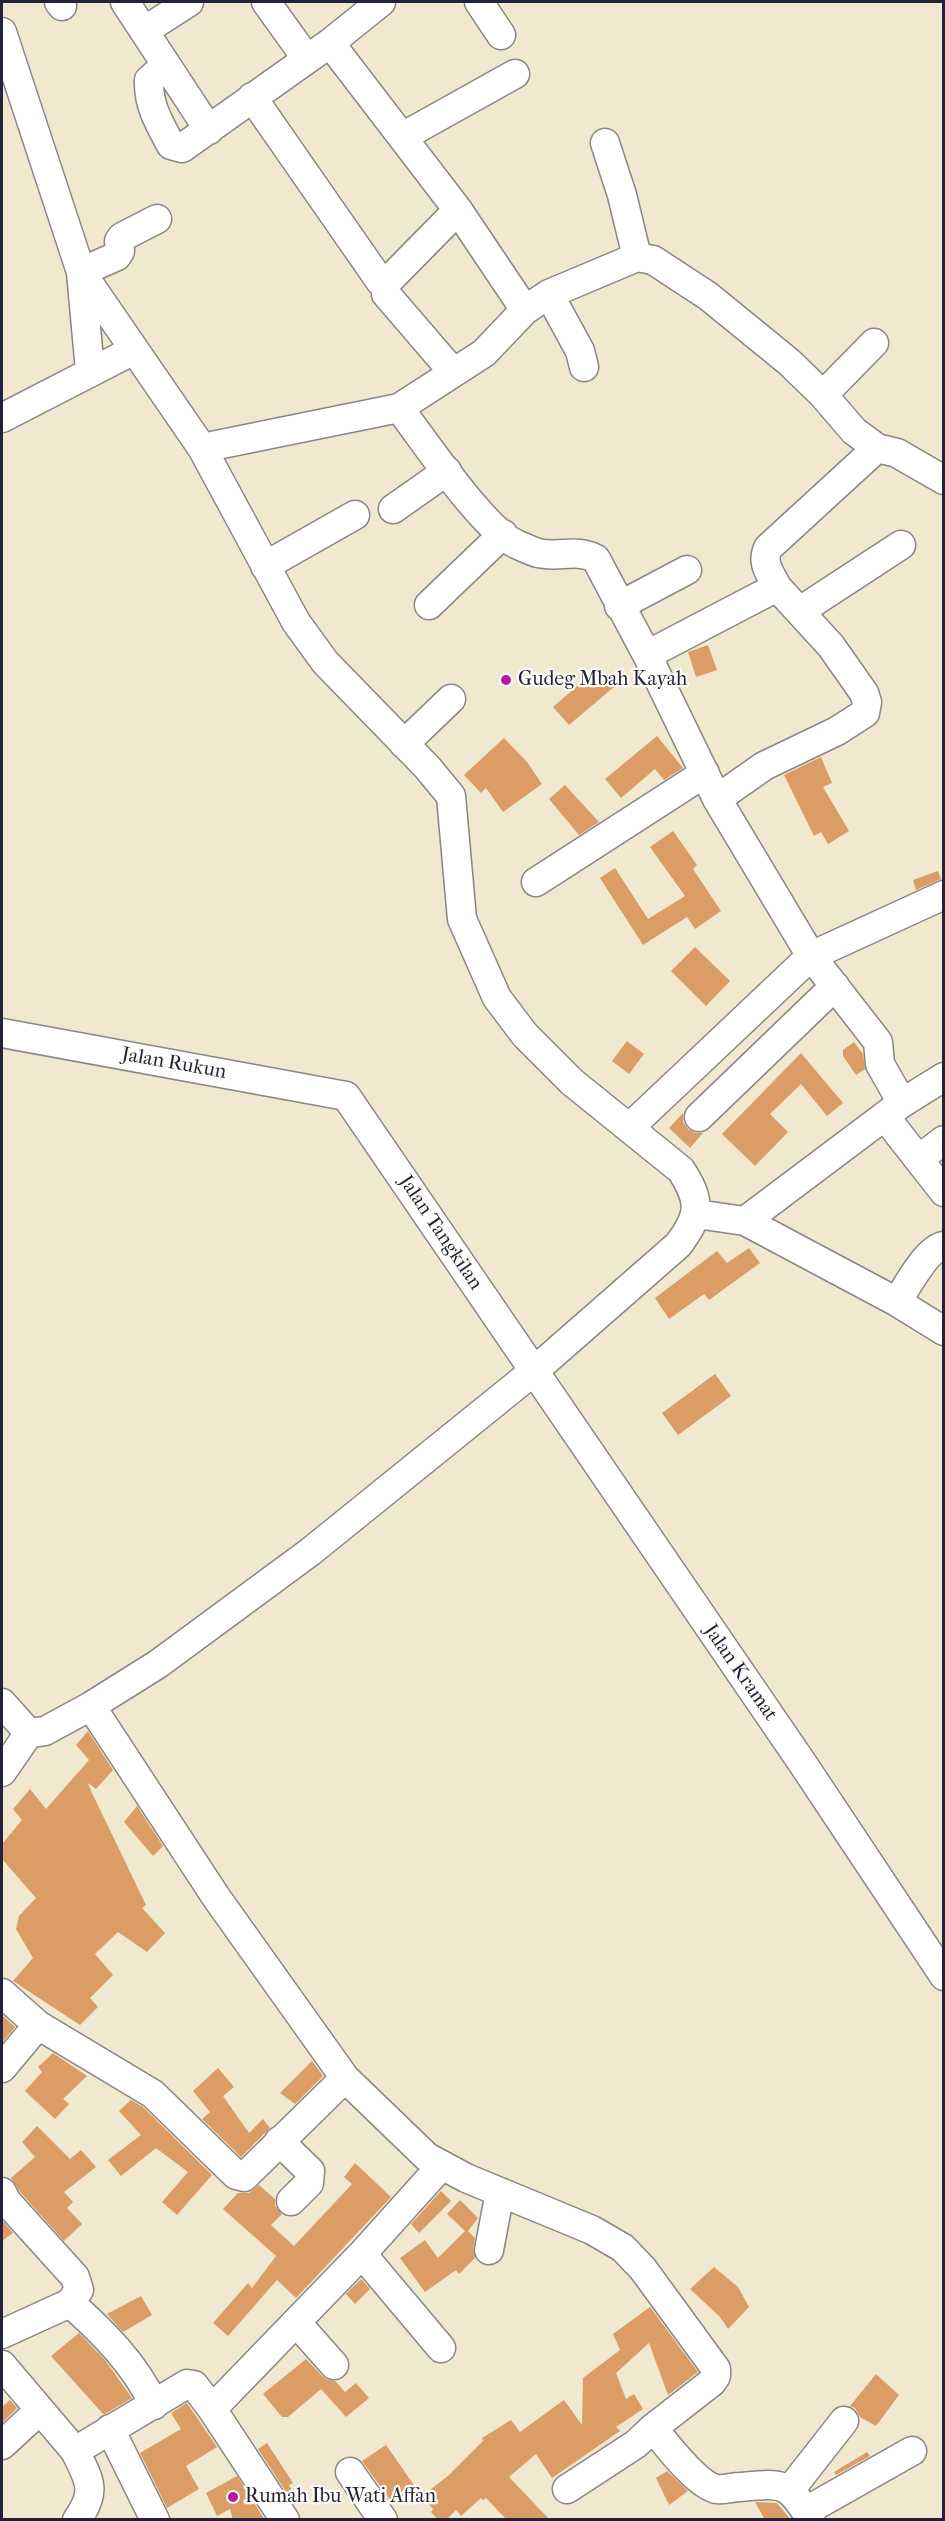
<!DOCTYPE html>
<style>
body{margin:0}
#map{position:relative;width:945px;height:2521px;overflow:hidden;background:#f0e9d0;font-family:"IM FELL French Canon",serif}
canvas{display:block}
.frame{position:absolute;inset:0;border:3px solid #22223b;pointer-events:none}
</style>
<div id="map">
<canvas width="945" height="2521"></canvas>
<div class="frame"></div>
</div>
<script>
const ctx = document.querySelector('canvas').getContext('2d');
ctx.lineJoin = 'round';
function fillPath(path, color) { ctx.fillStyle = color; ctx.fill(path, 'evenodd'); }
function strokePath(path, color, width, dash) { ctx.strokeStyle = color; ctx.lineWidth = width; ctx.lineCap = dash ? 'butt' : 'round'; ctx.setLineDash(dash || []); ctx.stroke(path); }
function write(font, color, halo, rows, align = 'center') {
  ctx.font = font + ' "IM FELL French Canon",serif'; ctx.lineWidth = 4.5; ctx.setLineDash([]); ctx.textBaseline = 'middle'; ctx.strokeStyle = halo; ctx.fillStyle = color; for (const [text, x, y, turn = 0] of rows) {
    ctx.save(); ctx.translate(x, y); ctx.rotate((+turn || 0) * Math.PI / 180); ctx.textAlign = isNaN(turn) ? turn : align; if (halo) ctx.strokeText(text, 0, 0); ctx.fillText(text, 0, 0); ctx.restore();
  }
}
const building = new Path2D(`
 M708,645L717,670L696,677L688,652Z
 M598,668L614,687L569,725L553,707Z
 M657,736L683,768L664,780L655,769L621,798L605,779Z
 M504,738L527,762L542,784L503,812L486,788L481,793L464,775Z
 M821,757L832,783L823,787L849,831L828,844L821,832L814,836L784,775Z
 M565,785L599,822L579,835L549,799Z
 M673,831L697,865L693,869L721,911L695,929L687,917L643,945L600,878L615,868L648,919L685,896L650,847Z
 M938,871L941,879L916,890L913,880Z
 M695,947L730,981L706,1006L671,971Z
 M627,1041L644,1054L629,1074L612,1061Z
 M854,1042L863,1054L865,1069L856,1075L843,1056V1050Z
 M801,1053L843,1103L827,1116L801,1084L770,1114L788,1132L755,1166L722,1134Z
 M683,1113V1122L688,1129L695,1133H703L690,1148L669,1128Z
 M749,1248L760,1263L709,1300L704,1294L669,1319L655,1298L717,1251L727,1263Z
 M715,1374L731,1396L678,1435L662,1413Z
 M88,1731L113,1770L96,1789L88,1783L92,1793L146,1905L142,1908L165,1933L147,1952L118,1932L95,1954L113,1975L90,1998L98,2007L80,2025L13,1981L33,1958L16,1929L19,1916L36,1898L2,1859V1844L22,1820L13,1809L30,1789L46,1809L89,1760L76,1745Z
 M137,1806L163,1846L153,1856L124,1822Z
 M2,2015L15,2027L2,2043Z
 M53,2053L87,2076L63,2099L69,2104L55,2119L25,2091L42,2072L38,2067Z
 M312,2061L323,2076L295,2104L280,2093Z
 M218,2068L234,2087L223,2096L249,2133L263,2119L270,2128L241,2157L202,2119L210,2112L193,2091Z
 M131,2100L143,2107L212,2175L177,2215L162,2202L188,2172L156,2148L121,2176L108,2160L141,2135L119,2111Z
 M37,2126L70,2159L81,2150L96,2167L64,2192L73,2202L67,2208L82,2224L64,2241L21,2193L11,2178L35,2157L22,2142Z
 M355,2163L391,2197L296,2298L277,2280L228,2336L213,2323L248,2283L252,2288L276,2256L223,2209L238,2193H249L259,2185L275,2199V2206L282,2214L271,2225L294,2246L352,2184L344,2177Z
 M441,2191L451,2201L419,2233L411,2224Z
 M460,2200L478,2218L468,2231L475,2238L473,2248L475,2258L459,2274L456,2270L425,2292L400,2258L425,2240L438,2258L465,2231L447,2214Z
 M2,2220L13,2233L2,2241Z
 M714,2267L738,2287L749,2307L728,2329L720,2317L690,2289Z
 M361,2279L370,2289L355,2304L346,2294Z
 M141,2296L152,2315L123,2332L107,2314Z
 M650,2307L698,2372L668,2395L649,2343L616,2373L626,2399L634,2394L643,2409L616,2427L620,2431L552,2478L536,2454L509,2477L550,2520H507L486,2498L483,2500L481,2498L461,2516L456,2510L446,2520H438L431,2512L433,2509L422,2496L449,2475L483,2441L482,2438L511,2420L520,2432L564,2400L582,2425L583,2378L620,2350L613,2334Z
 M79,2333L105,2360L132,2398L105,2414H103L51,2356Z
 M306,2359L322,2376L328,2380L335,2381L345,2392L356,2383L369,2398L346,2417L321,2389L288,2417H282L263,2394Z
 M876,2374L899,2395L876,2426L860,2417L855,2408L850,2406Z
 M10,2400L17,2408L2,2423V2407Z
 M187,2403L217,2447L186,2466L199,2489L167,2508L140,2453L181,2429L171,2413Z
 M267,2443L293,2483L289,2485L293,2492L288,2495L258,2449Z
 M386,2445L416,2488L393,2504L362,2461Z
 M867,2452L870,2456L836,2475L834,2472Z
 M667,2471L688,2491L669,2505L656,2478Z
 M237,2476L265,2520H233L230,2509L217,2516L206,2493Z
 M755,2502L777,2503L791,2520H765Z`);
const minor = new Path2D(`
 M59,2L62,6
 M125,2L209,130
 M266,2L307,59
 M479,2L501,35
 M144,31L189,2
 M2,32L81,272L202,448L296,622L325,662L427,767L451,796L462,919L497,998L525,1035L572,1082L681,1170C701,1201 701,1215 678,1245L534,1371L310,1552L158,1664L91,1706L45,1731L29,1733L2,1772
 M330,43L458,210L525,310
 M166,65L149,80C148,105 159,123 171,145L182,148L330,43L381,2
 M252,97L380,281L384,282L390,279L458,210
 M402,137L515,74
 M605,143L622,195L637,257
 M386,294L453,372
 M549,294L580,351L584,367
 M90,371L81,272L117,256L120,251L119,241L122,237L157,219
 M823,395L854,431L877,448L897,453L944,480
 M399,408C424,440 482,528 516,544C523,547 531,551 538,553C558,558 578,548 596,559L647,655L717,799L811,956L878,1042L880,1064L902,1103
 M2,418L134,350
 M202,448L399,408L484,353L525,310L549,294L637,257L653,260L708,296L789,362L823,395L874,343
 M393,509L447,471
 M265,566L355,515
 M777,587C770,572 761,564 768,548L877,448
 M429,605L503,534
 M619,606L687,570
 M800,611L901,545
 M647,655L777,587L831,646L864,693L867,702L865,713L837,731L764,766L717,799
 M404,744L451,699
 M536,882L705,773
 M2,1033L346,1096L803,1764L944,1976
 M699,1117L835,986
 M886,1118L944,1192
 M629,1128L811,956L944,895
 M919,1159L944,1140
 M696,1214L745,1221L897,1302L944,1331
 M745,1221L902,1103L944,1077
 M897,1302C906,1288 927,1248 944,1246
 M2,1703L29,1733
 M91,1706L216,1897L345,2078L427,2157L466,2178L592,2230L623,2248L643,2269L716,2369V2376L712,2382L653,2428
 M2,1993L38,2025L153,2094L236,2175L244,2177L345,2078
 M2,2068L38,2025
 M279,2141L310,2171L309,2183L291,2201
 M2,2192L7,2202L75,2277L79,2290L70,2303L2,2334
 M489,2250L500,2192
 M362,2254L441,2348
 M70,2303C102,2331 136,2365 154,2405
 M296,2322L334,2365
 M2,2365L75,2451L187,2384L194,2385L212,2409
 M110,2429L155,2520
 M2,2445L40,2410
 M75,2451C89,2480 98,2490 77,2520
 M350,2472L383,2520
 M567,2489L636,2444L653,2428C666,2444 696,2484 716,2489C723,2490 733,2487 740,2487C783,2483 788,2481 811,2520
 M790,2490L844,2421
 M806,2511L912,2451
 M285,2520L212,2409L362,2254L442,2165`);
const markers = [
 [506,680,6,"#b5179e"],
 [233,2497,6,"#b5179e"]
];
const poiNames = [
 ["Gudeg Mbah Kayah",518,680],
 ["Rumah Ibu Wati Affan",245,2497]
];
const streetNames = [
 ["Jalan Rukun",174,1064,10],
 ["Jalan Tangkilan",440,1233,56],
 ["Jalan Kramat",740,1673,55]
];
fillPath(building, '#db9c65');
strokePath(minor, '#898686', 31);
strokePath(minor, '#fff', 28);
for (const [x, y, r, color] of markers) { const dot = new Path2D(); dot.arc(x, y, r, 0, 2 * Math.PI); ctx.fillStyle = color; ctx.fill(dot); strokePath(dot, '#fdfcf7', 2); }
write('20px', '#22223b', '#fdfcf7', poiNames, 'left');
write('20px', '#22223b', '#fdfcf7', streetNames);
</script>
